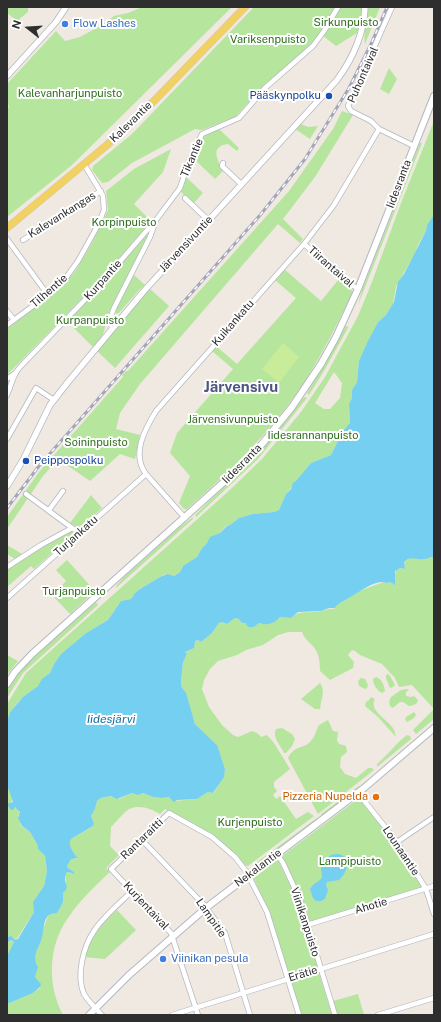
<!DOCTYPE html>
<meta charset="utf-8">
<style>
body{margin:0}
#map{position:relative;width:441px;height:1022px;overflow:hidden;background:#efe9e1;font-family:"Public Sans",sans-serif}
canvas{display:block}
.frame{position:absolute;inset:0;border:8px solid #2e2e2e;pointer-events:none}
.north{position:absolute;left:8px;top:8px;width:40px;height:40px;-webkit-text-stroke:3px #fff;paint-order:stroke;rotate:287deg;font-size:11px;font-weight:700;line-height:16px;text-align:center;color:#2e2e2e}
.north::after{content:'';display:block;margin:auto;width:14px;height:18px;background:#2e2e2e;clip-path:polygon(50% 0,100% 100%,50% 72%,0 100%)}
</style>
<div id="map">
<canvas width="441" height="1022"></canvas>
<div class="frame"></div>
<div class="north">N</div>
</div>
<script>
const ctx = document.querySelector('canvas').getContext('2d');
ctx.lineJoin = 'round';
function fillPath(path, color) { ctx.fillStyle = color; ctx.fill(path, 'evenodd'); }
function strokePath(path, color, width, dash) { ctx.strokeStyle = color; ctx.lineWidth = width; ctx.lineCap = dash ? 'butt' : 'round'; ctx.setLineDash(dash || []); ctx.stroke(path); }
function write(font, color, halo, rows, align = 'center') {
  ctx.font = font + ' "Public Sans",sans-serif'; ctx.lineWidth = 4; ctx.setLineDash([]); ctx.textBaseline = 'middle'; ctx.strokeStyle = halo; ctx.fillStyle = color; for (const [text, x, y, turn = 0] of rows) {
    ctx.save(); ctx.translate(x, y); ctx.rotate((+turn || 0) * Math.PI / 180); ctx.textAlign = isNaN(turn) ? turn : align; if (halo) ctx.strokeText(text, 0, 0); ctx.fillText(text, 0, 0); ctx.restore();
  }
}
const green = new Path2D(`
 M7,7H28V12L17,21L7,13Z
 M142,7H232L72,165L7,217V110L9,107L7,100V84L56,31L65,41L80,37L102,25L114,16L128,13Z
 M254,7H335L317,37L301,54L265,84L235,117L202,130L195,129L132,163L108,182L102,183L92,170L93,166L132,134Z
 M340,7H362L360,24L357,33L336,46L323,36Z
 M368,7H380L365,44C363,32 368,19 368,7Z
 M389,68L397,79L389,94L380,89Z
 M342,111L353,115L315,177L283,219L303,239L300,243L278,224L140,384L120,413L116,429L140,435L135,459L120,454L90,481L58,459L43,476L31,494L40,501L38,504L28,498L7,529V517L39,472L123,377L122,375L126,371H128L289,191L333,129Z
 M434,121V217L427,225L426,231L418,245L415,253L396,287L393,304L386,315L378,322L367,344L359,361L357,382L352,390V398L349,404L350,424L343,431L331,455L311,463L286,494L279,510L274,512L253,514L239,518L230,525L226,526L220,533L210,538L207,543L202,548L197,557L182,567L181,571L174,576L165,574L140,589L135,593L131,599L121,601L108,620L86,633L61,654L54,664L50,673L38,686L19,701L10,712L7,721V704L26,673L232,488L262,459L301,412L325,377L358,316L372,282L401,203ZM334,372L342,383L340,398L330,409H324L315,403Z
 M301,124L308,127L318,126L310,139L295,129L297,128Z
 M219,129L239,148L237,151L228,144C210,146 217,159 223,171L215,179L193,158L202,137L206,133Z
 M420,143H422L358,305L362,290Z
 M171,149L163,172L134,204L151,221L101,279L7,375V329L63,286L76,270L93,241L108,210L106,191L134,169Z
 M186,177L203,193L193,204L181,192Z
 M146,234L148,236L105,320C106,333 101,338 93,347L67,321Z
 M284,269L321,301L339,279L353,291C338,323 322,355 303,384C271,432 230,471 187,509H184L179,503L190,476L170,453L177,433L233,369L212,351L216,346L237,364L296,298L275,280Z
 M134,275L145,285L139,290L119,313L116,314L115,311Z
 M149,288L169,306L115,368L97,351Z
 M346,326H348V328L324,371L309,395L307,393Z
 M304,397L307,398L258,459L196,517L195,515L258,454L275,434Z
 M91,495L102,508L80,528L70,523Z
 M193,517V519L116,588V586L125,576L177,529Z
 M70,531L73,532L72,535L34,569L31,566L7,587V568L19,560Z
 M7,545L22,554L15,559L7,554Z
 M413,557L422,559L434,557V719L416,734L413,730L434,709L412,685L399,687L395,678L382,664L360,655L355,651L352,650L348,655L354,662L353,668L330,680L320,671C320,662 319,653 313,646C309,642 304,638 302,632H288L278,635L263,645L246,650L237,655L218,661L210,669L204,680L202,689L209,707L222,725L233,735L238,737L252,731L257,733L261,737L267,735L274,743L290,769L274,782V787L277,791L273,795L276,799L280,796L296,819L308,812L314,816L248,866L244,865L237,857L211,835L165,809L160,814C152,809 139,804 129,809C123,813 116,822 111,827L110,846L119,855L106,868L110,872C95,886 79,901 68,918C48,946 47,985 63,1015H7V1004L33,993L40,988V983L35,977L37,965L35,962V952L48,916L51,913H57C62,904 64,904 63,893C68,888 65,880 66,873L68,872L73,874L74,872L68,868L67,866L71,858L77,859V857C72,854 67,844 71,839L92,827L94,823L91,816L95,809L97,801L101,798L111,796L119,799L132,793L139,794L143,793L153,797L162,798L169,797L174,801L197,799L208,792L214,793L224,775L225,769L216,744L195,724L184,690L181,686V681L183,662L187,654L185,652L192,649L194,646L195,641L198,640L201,642L212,633L219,623L222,622L227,624L235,618L240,619L242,623H247V626C251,628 257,626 259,623C268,626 274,622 280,617L291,618C299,609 310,614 321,611C326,610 329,608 334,609L339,603L347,599L359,591L384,582L387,583L390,582L393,584L396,570L400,568L405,569L404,565L405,561Z
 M67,560L95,591L70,614L52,595L66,581L56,570Z
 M96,602L98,605L23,673L7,698C7,696 6,694 7,692C13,669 77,619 96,602Z
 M7,655L18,661L7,675Z
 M388,674L390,676L395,685L393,687L390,688L386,678V675Z
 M376,677C382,679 384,685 385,691L382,693C377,690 373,685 373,679Z
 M361,678L365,679L368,685L367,688L365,689L359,686L358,681Z
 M320,683C326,691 321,699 320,709H315L301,699Z
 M407,689L409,690L406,692V696L411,697L414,696L418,700L417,703L414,705L409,706L403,702H400L394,707L392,708C388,704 389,701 391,697L401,690Z
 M371,697L375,699C368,710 388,720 393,728C395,731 395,734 396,737L378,717L365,706L366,702L369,700Z
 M414,712L416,715L414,718L407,722L405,719L406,717Z
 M328,720L333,731L338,732L337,740L339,744L346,746L347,752L341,757L340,767L345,774L356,778L368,768H372L374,770L318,814L288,758C294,746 301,749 309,743C314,739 316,731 319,725Z
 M282,728L292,734L295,739L292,746L286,753H284C280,745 272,737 276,729Z
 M407,735L410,736L411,739L377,767V764C388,755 396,743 407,735Z
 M7,785L12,798L11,810H13L14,807L18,809L20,814L18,815L21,826L30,832L37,844L38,849L45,856L47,871L44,886L34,901V912L16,940L10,936L7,937Z
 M359,786L361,787L323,816H321V814Z
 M359,798L397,846L422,886L421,889L312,922L309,921L301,898L282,856Z
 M317,818V820L254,867L253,865Z
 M277,858L295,895L318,967L288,977L268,910L253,877Z
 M117,910L136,930L105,959L84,957C93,935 100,926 117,910Z
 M12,940L14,943L7,956V943Z
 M319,973L332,1015H301L291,982Z
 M358,994L364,1015H336L333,1001Z`);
const pitch = new Path2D(`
 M283,343L299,357L279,383L262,369Z`);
const water = new Path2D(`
 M434,215V557C430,557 427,559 424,559C415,560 411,555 404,562L405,569L400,568L395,571V585L390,582L387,583C376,578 357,594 347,599C342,602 338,603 335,608H329L321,611L298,612L291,618L280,617C275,623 268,626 259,623C256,626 251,629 247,626L246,623H242L239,619L235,618L227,624L222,622L219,623L212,633L201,642L198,640L195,641L194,648L185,652L187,654L183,662L181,681V686L186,693L195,724L217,745L225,769L224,777L213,793L208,792L197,799L177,800L174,802L169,797L162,798L153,797L143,793L138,795L132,793L117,799L111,796L101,798L97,801L95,809L91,816L94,823L93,826L71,839C67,845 74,854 78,858L71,859L67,866L68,868L74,872V874L68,872L66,873C66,875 65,877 65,879C65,885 70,887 63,893C64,904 62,904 57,913C42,913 45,927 42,937C39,949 31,955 38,967L35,977L41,984L40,987L33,993L7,1004V956L14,942L11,940L7,943V937L11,936L15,940L18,939L34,912L33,902L44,886L47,871L45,856L38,849L37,844L30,832L22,826L18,818L20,812L15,807L13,810H11L7,804L13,802L7,785V721L10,712L23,697L38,686L42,679L50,673L54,664L61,654L86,633L108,620L121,601L131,599L135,593L140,589L160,577L167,574L174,576L180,572L183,566L197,557L202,548L207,543L210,537L220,533L227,526L230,525L239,518L253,514L274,512L279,510L286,494L291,489L293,483L296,481L311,463L331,455L343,431L350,423L349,404L352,398V390L357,382L359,361L367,343L378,322L386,315L394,302L398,282L404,274L426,231L427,225Z
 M336,854C352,854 348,873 339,880L327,882L326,885L328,890L325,899L321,901H316L313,898L310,889C315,881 319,883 322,877L321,868L322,861L331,855Z`);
const minor = new Path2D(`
 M392,7L348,106L351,111L371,121L379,129L414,146
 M223,163L222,166L241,184
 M185,198L208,220
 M7,239L48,295
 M23,240L101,191
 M304,244L346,281L358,289
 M7,311L14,320
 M7,325L48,295L65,279L78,261L98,225L104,210L103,196L84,164
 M112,328L110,319L114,308L150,237L156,220L180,188L189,161L202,134L239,118L265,88L313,46L324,31L338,7
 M7,379L14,374
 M7,395C12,384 12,376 20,367L104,280L155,221
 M7,439L36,388L54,400
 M26,494L79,533
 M49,510L63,491
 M185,518L146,474C131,454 145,429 156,411L304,244L334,205L379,129
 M7,567L41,545L72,528
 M7,598L146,474
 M358,793L397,842L426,889L434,914
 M141,839L204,905L225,933L250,1015
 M397,842L434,817
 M277,854L283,863L300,900L335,1015
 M307,925L434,886
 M102,1015C98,1011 87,999 84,994C76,976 83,947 94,931C104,916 119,904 132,891
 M172,1015L434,934
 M198,1015L171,933L111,869L169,813L212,837L235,857L246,871L267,912L299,1015
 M378,1015L434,998`);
const tertiary = new Path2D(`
 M7,76L56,22L66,7
 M7,486L23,460L50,405L68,382L143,292L337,80C353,58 364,34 365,7`);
const secondary = new Path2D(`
 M7,684L15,672L32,654L235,472L262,444L292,407L321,364L336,337L358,289L434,96
 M89,1015L129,975L207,907L364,788L434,728`);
const primary = new Path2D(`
 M7,228L107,145L153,102L245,7`);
const rail = new Path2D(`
 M7,508L39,466L261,214L305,159L349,88L371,44L387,7`);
const markers = [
 [65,24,4,"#3f7fe0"],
 [329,96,4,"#1a4fb4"],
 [26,461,4,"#1a4fb4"],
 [376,797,4,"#e8710a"],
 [163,959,4,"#3f7fe0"]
];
const parkNames = [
 ["Sirkunpuisto",346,23],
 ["Variksenpuisto",268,40],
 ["Kalevanharjunpuisto",70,94],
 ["Korpinpuisto",124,223],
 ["Kurpanpuisto",90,321],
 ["Järvensivunpuisto",233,420],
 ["Iidesrannanpuisto",313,436],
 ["Soininpuisto",96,443],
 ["Turjanpuisto",74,592],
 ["Kurjenpuisto",250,823],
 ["Lampipuisto",350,862]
];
const shopNames = [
 ["Flow Lashes",73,24],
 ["Viinikan pesula",171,959]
];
const streetNames = [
 ["Puhontaival",363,75,-66],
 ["Kalevantie",131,122,-44],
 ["Tikantie",192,158,-67],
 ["Iidesranta",399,184,-69],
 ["Kalevankangas",62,215,-32],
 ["Järvensivuntie",186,244,-47],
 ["Tiirantaival",331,267,41],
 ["Kurpantie",103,280,-48],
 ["Tilhentie",49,291,-41],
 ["Kuikankatu",233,323,-49],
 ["Iidesranta",242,464,-45],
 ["Turjankatu",76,536,-42],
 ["Rantaraitti",142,839,-44],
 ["Lounaantie",401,851,56],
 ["Nekalantie",258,868,-37],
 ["Kurjentaival",146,906,47],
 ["Ahotie",371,906,-17],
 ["Lampitie",211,918,55],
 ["Viinikanpuisto",305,922,72],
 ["Erätie",303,974,-17]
];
const transitNames = [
 ["Pääskynpolku",321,96],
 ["Peippospolku",34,461,"left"]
];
const foodNames = [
 ["Pizzeria Nupelda",368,797]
];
const waterNames = [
 ["Iidesjärvi",111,719]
];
const districtNames = [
 ["Järvensivu",241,387]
];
fillPath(green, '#b6e59e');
fillPath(pitch, '#c9ec9a');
fillPath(water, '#75cff0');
strokePath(minor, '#b4b7c1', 6);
strokePath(tertiary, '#b4b7c1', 7);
strokePath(secondary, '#b4b7c1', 8);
strokePath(primary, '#c9c9c9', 8);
strokePath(minor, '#fff', 4.5);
strokePath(tertiary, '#fff', 5.5);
strokePath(secondary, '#fff', 6);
strokePath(primary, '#f2d163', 7);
strokePath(rail, '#a3a6b8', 3);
strokePath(rail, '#fff', 1.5, [4.5]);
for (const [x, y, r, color] of markers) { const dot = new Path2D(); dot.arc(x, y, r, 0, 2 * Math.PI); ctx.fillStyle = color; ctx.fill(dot); strokePath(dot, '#fff', 1.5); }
write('11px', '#2c6e1b', '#fff', parkNames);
write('11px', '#366cbe', '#fff', shopNames, 'left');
write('11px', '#2e2e2e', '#fff', streetNames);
write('11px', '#164399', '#fff', transitNames, 'right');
write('11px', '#c56008', '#fff', foodNames, 'right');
write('italic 12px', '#0d6fa3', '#fff', waterNames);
write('bold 15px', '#4d5680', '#fff', districtNames);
</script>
